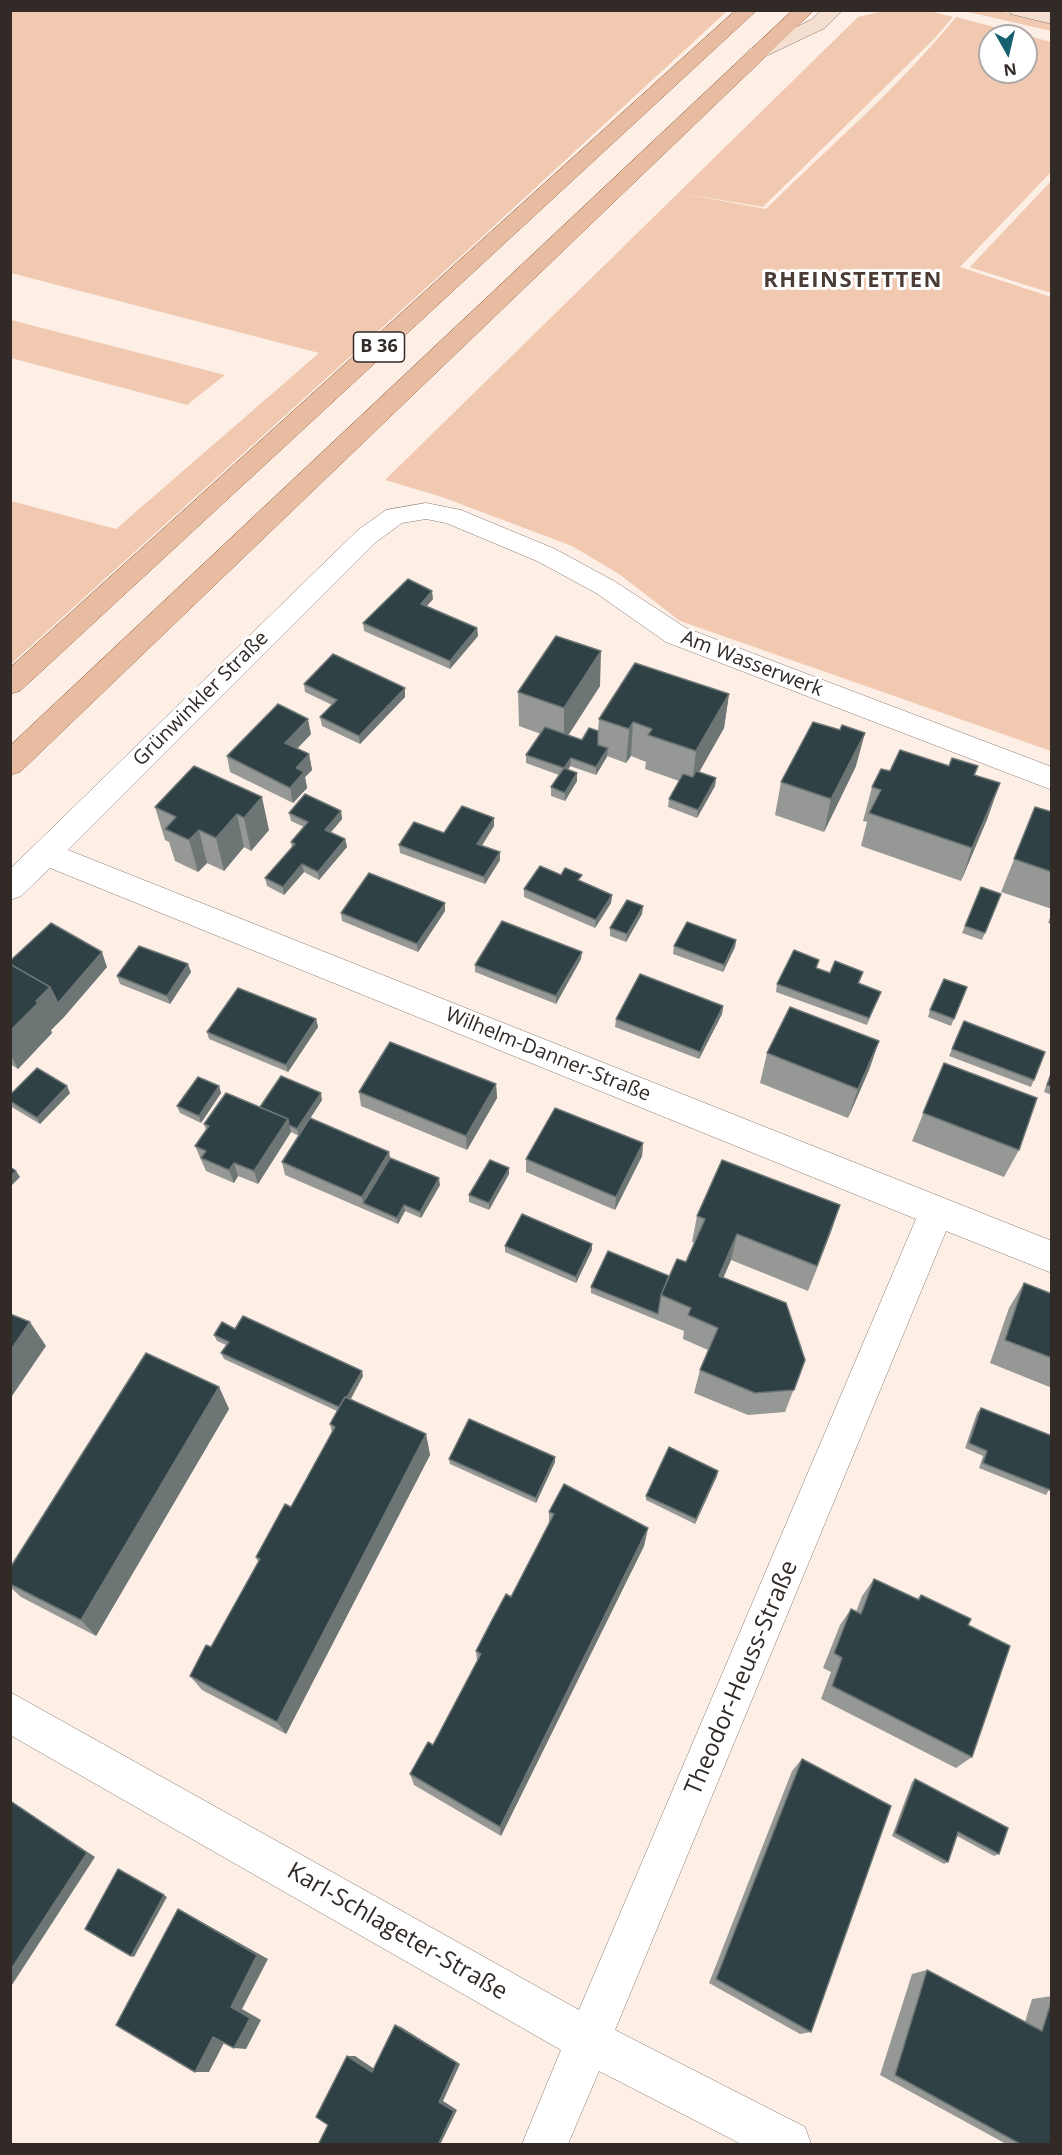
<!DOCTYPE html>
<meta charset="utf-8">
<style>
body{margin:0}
#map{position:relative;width:1062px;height:2155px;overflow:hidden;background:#fdefe6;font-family:"Open Sans",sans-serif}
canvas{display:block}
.frame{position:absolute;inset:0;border:12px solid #312a26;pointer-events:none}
.north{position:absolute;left:978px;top:24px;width:60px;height:60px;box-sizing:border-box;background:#fff;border:2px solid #adaaa8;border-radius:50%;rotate:172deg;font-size:16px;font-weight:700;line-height:24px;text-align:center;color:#312a26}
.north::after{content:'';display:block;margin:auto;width:21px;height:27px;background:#15606e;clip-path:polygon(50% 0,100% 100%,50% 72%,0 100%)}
</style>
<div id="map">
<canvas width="1062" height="2155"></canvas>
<div class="frame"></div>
<div class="north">N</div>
</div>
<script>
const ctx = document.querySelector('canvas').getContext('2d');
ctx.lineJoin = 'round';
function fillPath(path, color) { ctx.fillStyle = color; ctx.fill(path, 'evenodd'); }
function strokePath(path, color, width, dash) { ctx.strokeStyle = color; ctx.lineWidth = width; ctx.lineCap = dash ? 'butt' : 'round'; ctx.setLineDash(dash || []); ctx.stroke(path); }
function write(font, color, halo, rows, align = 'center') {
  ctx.font = font + ' "Open Sans",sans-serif'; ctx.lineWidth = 6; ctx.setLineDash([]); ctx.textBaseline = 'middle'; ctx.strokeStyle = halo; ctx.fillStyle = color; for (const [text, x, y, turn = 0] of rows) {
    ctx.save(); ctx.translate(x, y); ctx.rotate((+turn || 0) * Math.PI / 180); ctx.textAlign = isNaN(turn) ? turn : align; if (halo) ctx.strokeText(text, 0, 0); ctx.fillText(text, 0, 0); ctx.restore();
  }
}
const green = new Path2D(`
 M11,10H727V11L481,238L11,664V501L116,529L319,353L11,273Z
 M926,10L953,17L935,38L763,207L679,193L766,209C829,147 900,86 956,17L1051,42V172L960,267L1051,297V751L680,621L619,574L572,546L442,497L385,480L858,17L883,11ZM990,36H1026V72H990Z
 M964,11H1000L1051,22V31Z
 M1051,181V293L969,267H970Z
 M10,320H11L225,375L187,405L11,358Z`);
const minor = new Path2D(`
 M426,503L461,510L555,549L614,581L686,628L1052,767V790L666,642L596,593L537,561L446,523L426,519L402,523L376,542L68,850L1052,1241V1273L946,1231L615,2030L805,2127L811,2144H741L599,2071L568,2144H522L561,2050L10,1735V1692L579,2010L916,1219L50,868L21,896L10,900V869L358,530L386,510Z`);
const secondary = new Path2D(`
 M822,10H843L825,28L764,57H750L747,53L750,49L811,20Z
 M1009,10L1052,12V24L1011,14Z`);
const primary = new Path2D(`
 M736,10H757L20,691L10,694V668Z
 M793,10H814L20,772L10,775V746Z`);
const wall = new Path2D(`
 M433,599L427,606L477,628L478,636L450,669L364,631L363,623Z
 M304,684L405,688V697L360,744L322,726L320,717L332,705L305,692Z
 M600,686L568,735L582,740L598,731L599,719L729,694L724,728L699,772L716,778L715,786L697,818L668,807L669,799L679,781L645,769L646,762L631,756L626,763L607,756L596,775L570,766L568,770L577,773V781L565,801L551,796V787L559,775L526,763V755L541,734L519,726L518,692Z
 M311,734L297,749L309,754L312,770L305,777L307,788L293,803L230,772L227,756Z
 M194,766L269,830L251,851L244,847L224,871L207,863L198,872L175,861L169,842L165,840L155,807Z
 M856,766L824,832L775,815L781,782Z
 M975,775L988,817L961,881L861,846L867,822L863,821L872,787Z
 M1035,807L1052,812V909L1001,892Z
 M341,811L342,819L331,832L345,839L347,847L319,880L304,872L284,895L267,886L265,878L292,848L291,842L304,827L291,821L289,813Z
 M494,826L482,846L500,860L485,884L400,853L399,845L444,833Z
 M561,875L582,882L612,895L611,903L595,928L524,897V889Z
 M981,887L1001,894L982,940L962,933Z
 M643,906L642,914L626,942L610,936V928Z
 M445,911L418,952L342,921L341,913Z
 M1052,912V924L1048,923Z
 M736,940L735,947L723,972L673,954L674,946Z
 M581,959L556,1004L475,972V965Z
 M10,961L107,967L64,1017L51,1030L52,1033L18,1069L10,1064Z
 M188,964L191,972L170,1004L120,984L117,976Z
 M817,968L830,973L863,972L859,984L881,992L867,1025L776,992L777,984Z
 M967,987L951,1026L928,1017L930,1010Z
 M723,1006L722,1014L699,1059L615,1027L616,1019Z
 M316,1019L318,1027L288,1072L209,1039L207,1032Z
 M964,1021L1034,1080L1031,1087L949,1056Z
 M879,1041L869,1070L848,1118L760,1083L767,1053Z
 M944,1063L1019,1150L1004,1177L912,1141Z
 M1052,1068V1095L1044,1092Z
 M496,1084L497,1098L467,1150L361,1106L359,1092Z
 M219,1086L221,1093L201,1123L180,1113L177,1106Z
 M70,1093L40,1124L10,1106V1095Z
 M322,1100L310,1118L389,1152L390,1158L440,1185L421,1218L405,1211L398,1224L285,1175L282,1162L299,1136L291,1132L258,1184L238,1176L234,1183L206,1171L195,1146L206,1130L204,1124L260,1107Z
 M643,1143L642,1156L615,1210L526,1172V1159Z
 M509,1174L489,1210L469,1202V1195Z
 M840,1205L808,1291L731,1260L723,1277L805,1360L785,1412L748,1415L694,1393L700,1370L708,1350L683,1339L684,1331L591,1293V1287L669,1276L686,1262L695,1243L692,1242L697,1216Z
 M505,1246L592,1250L576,1283L505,1252Z
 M1024,1283L1052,1294V1388L990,1363L1009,1308Z
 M235,1329L363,1376L351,1399L426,1434L430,1455L286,1734L202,1690L190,1676L211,1647L258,1562L256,1557L291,1507L332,1433L330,1424L337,1411L224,1359L221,1353L226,1345L217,1341L214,1335Z
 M219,1387L229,1409L96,1636L21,1597L10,1587V1568Z
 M981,1408L1052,1436V1489L1050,1488L1046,1495L979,1468L983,1456L965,1448L977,1413Z
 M555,1457V1462L536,1503L450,1464L449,1459Z
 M717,1476L695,1524L646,1500V1496Z
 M549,1512L648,1528L644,1546L501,1836L414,1785L410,1774L433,1745L477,1661L476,1651L511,1597L549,1524Z
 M874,1579L917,1599L921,1595L968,1625L972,1757L956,1768L821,1699L831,1672L823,1668L840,1625L851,1609L856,1612L862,1596Z
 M802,1759L811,2032L800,2034L709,1983L792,1771Z
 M915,1779L999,1854L994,1856L957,1836L948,1862L944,1864L892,1836L912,1782Z
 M927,1970L1025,2022L1032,1999L1052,1996V2145H1008L880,2075L912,1974Z`);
const shadedWall = new Path2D(`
 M432,591L433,599L421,612V604Z
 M477,628L478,636L450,669V661Z
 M601,651L600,686L564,742V708Z
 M405,688V697L360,744L359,736Z
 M729,694L724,728L692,785L696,751Z
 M308,719L311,734L288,758L285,743Z
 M633,722L631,756L626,763L629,729Z
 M865,733L856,766L824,832L831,799Z
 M608,748L607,757L596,775V767Z
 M309,754L312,770L305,777L307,788L293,803L290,788L296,768Z
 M571,758L570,766L564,777V768Z
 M577,773V781L565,801V793Z
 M716,778L715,786L697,818L698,810Z
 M1000,783L988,817L961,881L972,848Z
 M262,797L269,830L251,851L244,818Z
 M341,811L342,819L326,838L325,830Z
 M237,814L244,847L224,871L216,838Z
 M494,818V826L477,852V844Z
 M199,830L207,863L198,872L189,840Z
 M345,839L347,847L319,880L318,872Z
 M500,852V860L485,884L484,877Z
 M302,864L304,872L284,895L283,887Z
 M612,895L611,903L595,928L596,920Z
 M445,903V911L418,952L417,944Z
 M643,906L642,914L626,942L627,934Z
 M736,940L735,947L723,972L724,965Z
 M102,952L107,967L64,1017L51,1030L52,1033L18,1069L10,1054V1031L36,1001L50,987Z
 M582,952L581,959L556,1004V996Z
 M188,964L191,972L170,1004L167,996Z
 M723,1006L722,1014L699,1059L700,1052Z
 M316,1019L318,1027L288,1072L286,1065Z
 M879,1041L869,1070L848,1118L858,1089Z
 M496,1084L497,1098L467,1150L466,1136Z
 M67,1086L70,1093L40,1124L37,1118Z
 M219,1086L221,1093L201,1123L199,1116Z
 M321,1093L322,1100L299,1136L297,1129Z
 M288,1119L291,1132L258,1184L254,1171Z
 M643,1143L642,1156L615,1210L616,1197Z
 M389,1152L391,1165L363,1203L362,1197Z
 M234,1163L238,1176L234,1183L229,1170Z
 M509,1168V1174L489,1210V1203Z
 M16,1171L20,1177L10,1187V1177Z
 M439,1178L440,1185L421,1218L420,1212Z
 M404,1205L405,1211L398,1224L397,1218Z
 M840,1205L831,1232L808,1291L817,1266Z
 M737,1234L731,1260L714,1300L719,1276Z
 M592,1244V1250L576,1283V1277Z
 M30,1322L46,1346L10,1399V1351Z
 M362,1371L363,1376L342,1414L341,1408Z
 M219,1387L229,1409L96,1636L81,1620Z
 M426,1434L430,1455L286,1734L277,1722Z
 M555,1457V1462L536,1503V1498Z
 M718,1471L717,1476L695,1524L696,1519Z
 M648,1528L644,1546L501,1836L500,1827Z
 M10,1800L95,1857L10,1988Z
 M118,1869L167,1897L134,1957L131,1956Z
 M178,1909L191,1916L268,1959L242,2009L261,2020L246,2049L234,2048L231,2007Z
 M395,2025L401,2027L460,2064L443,2101L457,2110L440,2145H438L439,2102Z
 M213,2037L226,2039L209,2072H195Z
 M347,2056H355L379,2072H372Z`);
const building = new Path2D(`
 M408,579L432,591L421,604L477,628L450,661L363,623Z
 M556,636L601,651L564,708L518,692Z
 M333,654L405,688L359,736L320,717L337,700L304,684Z
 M635,663L729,694L696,751L648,735L652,729L633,722L629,729L599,719Z
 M278,704L308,719L285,743L309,754L296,768L304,772L290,788L227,756Z
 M813,722L840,730L842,725L865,733L831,799L781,782Z
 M545,727L582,740L589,728L598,731V745L608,748L596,767L571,758L564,768L526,755Z
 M900,750L949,766L952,758L978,766L974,775L1000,783L972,848L869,813L881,790L872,787L881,769L890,771Z
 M194,766L262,797L244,818L237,814L216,838L199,830L189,840L165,829L176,817L155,807Z
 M564,768L577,773L565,793L551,787Z
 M696,771L716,778L698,810L669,799L683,774L693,777Z
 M305,794L341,811L325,830L345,839L318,872L302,864L283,887L265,878L295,844L291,842L308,822L289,813Z
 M462,806L494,818L477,844L500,852L484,877L399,845L414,822L444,833Z
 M1035,807L1052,812V872L1014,859Z
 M540,866L561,875L565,868L582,875L578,880L612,895L596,920L524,889Z
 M369,873L445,903L417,944L341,913Z
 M981,887L1001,894L985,933L965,926Z
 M627,900L643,906L627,934L610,928Z
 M502,921L582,952L556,996L475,965Z
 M687,922L736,940L724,965L674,946Z
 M51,923L102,952L58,1003L50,987L10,964V961Z
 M139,946L188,964L167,996L117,976Z
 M794,950L819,960L816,968L830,973L835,961L863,972L858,983L881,992L869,1018L777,984Z
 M10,964L50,987L36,1001L38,1003L10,1031Z
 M640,974L723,1006L700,1052L616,1019Z
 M944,979L967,987L954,1019L930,1010Z
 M238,988L316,1019L286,1065L207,1032Z
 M790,1007L879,1041L858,1089L767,1053Z
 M964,1021L1045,1052L1034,1080L952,1049Z
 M390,1042L496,1084L466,1136L359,1092Z
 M944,1063L1037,1098L1019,1150L923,1113Z
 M37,1068L67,1086L37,1118L10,1101V1095Z
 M1052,1072V1086L1047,1085Z
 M281,1076L321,1093L297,1129L289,1125L288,1119L260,1107Z
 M198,1077L219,1086L199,1116L177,1106Z
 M226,1093L288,1119L254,1171L234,1163L229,1170L201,1158L206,1151L195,1146L209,1126L204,1124Z
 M555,1108L643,1143L616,1197L526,1159Z
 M310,1118L389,1152L362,1197L282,1162Z
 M390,1158L439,1178L420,1212L404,1205L397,1218L363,1203Z
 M490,1160L509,1168L489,1203L469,1195Z
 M722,1160L840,1205L817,1266L737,1234L719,1276L786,1303L805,1360L794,1390L755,1393L700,1370L718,1328L688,1315L691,1308L661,1295L677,1259L686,1262L705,1219L697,1216Z
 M10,1167L16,1171L10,1177Z
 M522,1214L592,1244L576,1277L505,1246Z
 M608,1251L669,1276L661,1295L658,1314L591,1287Z
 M1024,1283L1052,1294V1358L1005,1340Z
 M10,1314L30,1322L10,1351Z
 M243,1316L362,1371L347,1397H345L339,1407L221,1353L229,1342L214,1335L222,1322L235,1329Z
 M146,1353L219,1387L81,1620L10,1584V1568Z
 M345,1397L426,1434L277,1722L190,1676L206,1645L211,1647L260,1559L256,1557L285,1504L291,1507L335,1427L330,1424Z
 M981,1408L1052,1436V1483L1050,1490L983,1463L987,1451L969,1443Z
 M469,1419L555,1457L536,1498L449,1459Z
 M669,1447L718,1471L696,1519L646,1496Z
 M564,1484L648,1528L500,1827L410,1774L428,1742L433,1745L481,1654L476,1651L491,1622L506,1594L511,1597L554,1514L549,1512Z
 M874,1579L919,1600L921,1595L971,1619L968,1625L1010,1646L972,1757L832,1686L842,1658L834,1653L851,1609L861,1614Z
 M802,1759L891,1806L811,2032L716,1979Z
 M915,1779L1008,1828L999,1854L958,1832L948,1862L895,1833Z
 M10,1801L87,1853L10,1971Z
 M118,1869L164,1895L131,1956L85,1929Z
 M178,1909L257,1955L231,2007L250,2018L234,2048L213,2037L195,2072L116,2025Z
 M927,1970L1042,2031L1052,1999V2145H1022L895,2075Z
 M395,2025L457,2063L439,2102L454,2111L438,2145H318L328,2125L316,2117L347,2056L372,2072Z`);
const shields = [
 [379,347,51]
];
const shieldNames = [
 ["B 36",379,347]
];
const streetNames = [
 ["Am Wasserwerk",752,664,21],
 ["Grünwinkler Straße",201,699,-45],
 ["Wilhelm-Danner-Straße",548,1055,22]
];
const farDistrictnames = [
 ["RHEINSTETTEN",853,281]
];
const nearStreetnames = [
 ["Theodor-Heuss-Straße",742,1678,-67],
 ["Karl-Schlageter-Straße",397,1932,30]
];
fillPath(green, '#f1c9b1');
strokePath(minor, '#897970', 1);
strokePath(secondary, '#897970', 1);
strokePath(primary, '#9e6c4c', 1);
fillPath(minor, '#fff');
fillPath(secondary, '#f4decf');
fillPath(primary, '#e8bca0');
fillPath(wall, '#969896');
fillPath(shadedWall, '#6d7575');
fillPath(building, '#2f4145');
strokePath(building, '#6d7575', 1.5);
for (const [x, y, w] of shields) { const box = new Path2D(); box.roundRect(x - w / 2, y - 15, w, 30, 4.5); ctx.fillStyle = '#fff'; ctx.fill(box); strokePath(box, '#312a26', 1.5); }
write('bold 18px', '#312a26', null, shieldNames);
write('20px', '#312a26', '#fff', streetNames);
ctx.letterSpacing = '1.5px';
write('bold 22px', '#4b3d35', '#fff', farDistrictnames);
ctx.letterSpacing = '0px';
write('24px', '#312a26', '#fff', nearStreetnames);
</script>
